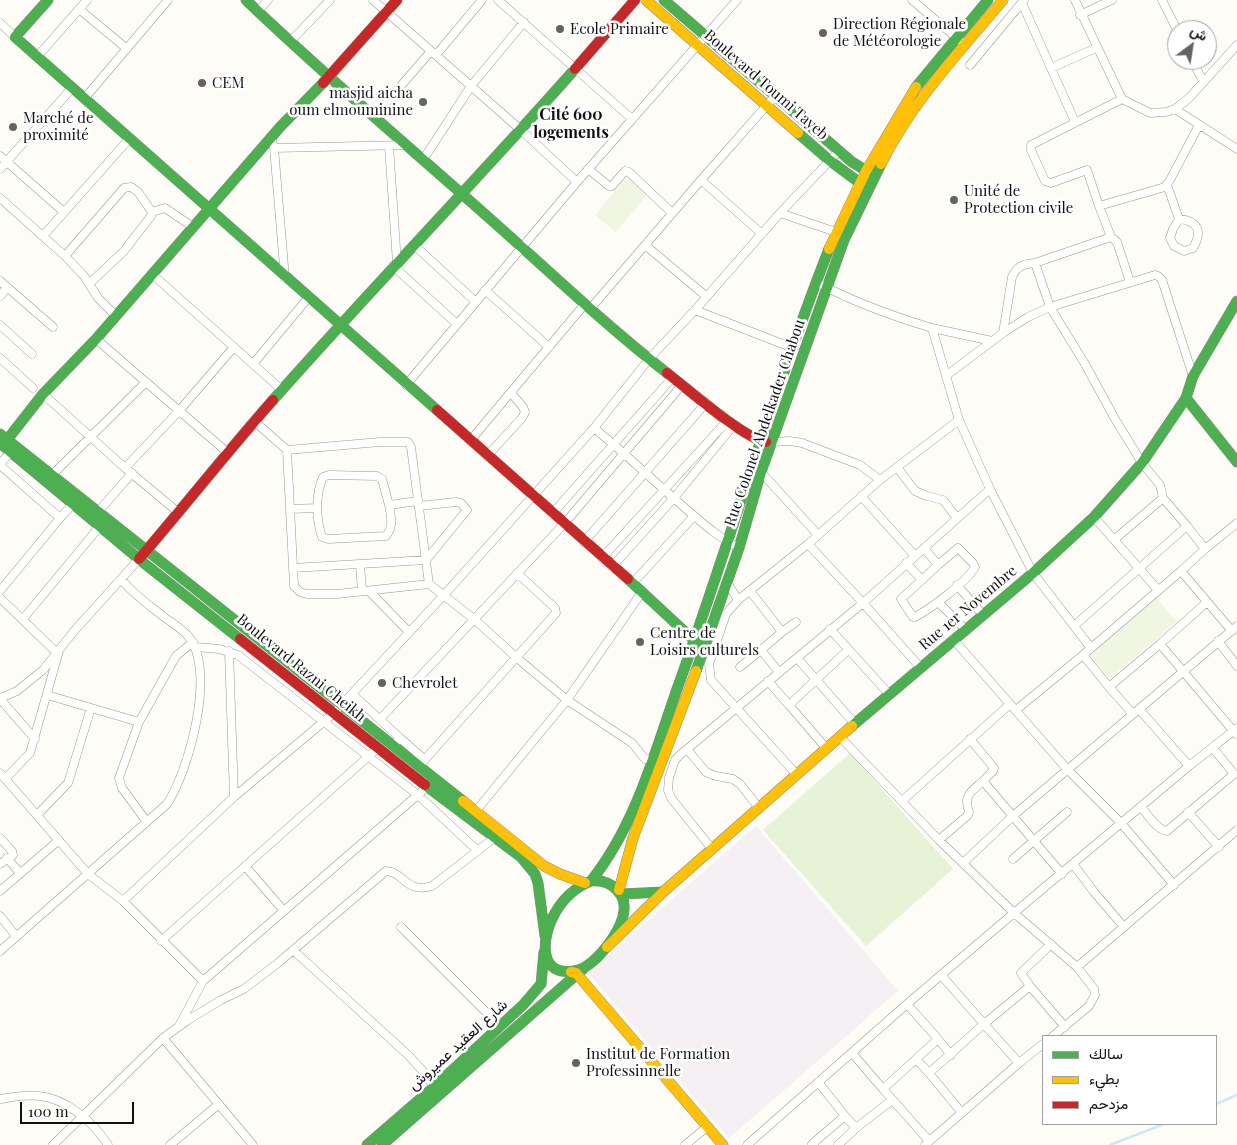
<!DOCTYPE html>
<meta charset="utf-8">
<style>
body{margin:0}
#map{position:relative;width:1237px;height:1145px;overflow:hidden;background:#fdfcf7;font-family:"Playfair Display",Vazirmatn,serif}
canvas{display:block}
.legend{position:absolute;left:1042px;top:1035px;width:175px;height:90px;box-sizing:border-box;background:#fff;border:1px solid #a0a0a0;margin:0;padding:6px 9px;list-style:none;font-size:15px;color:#111}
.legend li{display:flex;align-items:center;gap:10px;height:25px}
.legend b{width:25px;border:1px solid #a0a0a0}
.north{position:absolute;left:1167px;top:20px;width:50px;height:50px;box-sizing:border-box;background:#fff;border:1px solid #a0a0a0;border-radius:50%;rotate:31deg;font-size:14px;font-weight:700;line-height:20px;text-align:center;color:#111}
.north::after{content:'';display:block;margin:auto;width:18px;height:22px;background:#646362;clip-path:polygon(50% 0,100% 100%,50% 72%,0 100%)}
.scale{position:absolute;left:20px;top:1102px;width:114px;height:22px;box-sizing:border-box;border:2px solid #111;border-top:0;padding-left:6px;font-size:15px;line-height:18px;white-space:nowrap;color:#111;-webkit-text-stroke:4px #fff;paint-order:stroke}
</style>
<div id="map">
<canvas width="1237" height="1145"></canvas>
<ul class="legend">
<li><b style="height:6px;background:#4caf50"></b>سالك</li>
<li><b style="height:6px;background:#ffc107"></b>بطيء</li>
<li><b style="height:6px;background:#c62828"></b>مزدحم</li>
</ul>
<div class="north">ش</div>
<div class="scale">100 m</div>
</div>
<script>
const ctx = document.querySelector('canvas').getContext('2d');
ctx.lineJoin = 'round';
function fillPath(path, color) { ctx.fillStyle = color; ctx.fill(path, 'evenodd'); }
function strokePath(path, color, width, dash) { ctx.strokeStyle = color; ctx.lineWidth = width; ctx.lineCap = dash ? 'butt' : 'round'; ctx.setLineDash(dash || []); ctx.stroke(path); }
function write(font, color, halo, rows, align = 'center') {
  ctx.font = font + ' "Playfair Display",Vazirmatn,serif'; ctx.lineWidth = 5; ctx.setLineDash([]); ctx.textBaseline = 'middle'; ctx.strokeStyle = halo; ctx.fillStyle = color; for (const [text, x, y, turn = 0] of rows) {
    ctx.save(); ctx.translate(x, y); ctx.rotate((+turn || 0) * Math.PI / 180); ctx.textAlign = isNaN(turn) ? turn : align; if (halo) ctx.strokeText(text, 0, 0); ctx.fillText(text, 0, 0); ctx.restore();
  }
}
const industrial = new Path2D(`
 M756,826L898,991L729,1138L588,973Z`);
const green = new Path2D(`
 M850,753L953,869L866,946L763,830Z`);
const pitch = new Path2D(`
 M628,176L649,193L616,232L595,215Z
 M1156,598L1177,622L1110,678L1090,655Z`);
const stream = new Path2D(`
 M1216,1104L1237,1095
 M1110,1145L1164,1124`);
const street = new Path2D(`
 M373,0L521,130L577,182
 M498,0L632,119
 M912,0L964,44
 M1075,0L1122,99L1150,113L1166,112L1175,109L1189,98L1237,45
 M1162,0L1177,30
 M1022,3L1075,122
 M79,9L126,48
 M258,11L268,0
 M1080,15L1112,0
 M0,23L15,37
 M290,42L330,0
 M436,55L482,0
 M37,57L87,0
 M1192,60L1203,81
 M970,65L1024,0
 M1051,68L1096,48
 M84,99L168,0
 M1122,99L1031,145V150L1045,181L1051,183L1087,170L1099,206L1165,187L1170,180L1199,125
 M1175,109L1237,149
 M374,117L431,51
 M271,137L274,148L285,278
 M389,146L397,263
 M274,148L406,145
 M0,156L64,212
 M423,160L471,86L524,22
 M0,169L72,88
 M588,169L609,186H612L625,171L629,172L672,213
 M701,180L762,234
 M1167,185L1179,219L1173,229L1170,238L1174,246L1184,251L1193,248C1203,231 1198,221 1179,219
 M0,198L65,256L84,276L98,298L116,316
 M1099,206L1111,237
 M152,212L165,208L193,227
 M780,213L836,232
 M43,236L129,139
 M414,245L476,302
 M645,245L707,297
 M65,256L124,188L131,187L138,192L152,212L151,216L124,251L89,284
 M393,266L457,324
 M152,274L282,390
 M0,281L53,327
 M816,282C853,302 892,316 932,328L959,420L990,489L1033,573L1091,648
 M1130,282L1117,242L1111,237L1035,263L1050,307L1085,364L1115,419L1142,463L1160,485L1163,498
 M485,290L549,347
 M0,296L7,288
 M590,309L701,180L775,96
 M695,310L793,348
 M0,325L32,354
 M932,328L992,341
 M1003,333L1012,277C1017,266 1023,264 1035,263
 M96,339L227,452
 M0,358L33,388
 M253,364L308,298
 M947,375L1003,333L1028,317L1050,307L1155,275L1158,276L1162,280L1193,376
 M406,385L577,182L737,0
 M43,394L125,468L179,513
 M254,421L287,450L294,586L300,592L307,594H337L429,584L474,619L517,658L567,700L632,743L645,759L651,760
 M594,428C628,456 659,486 692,514C707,527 721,539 739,548
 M470,441L584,305
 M772,442L790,441L802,443L860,465L880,480L959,420
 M287,450L380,442H408L411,447L429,584
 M487,456L522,418L525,412L523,407L511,393
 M0,464L11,452
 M0,465L60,518
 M897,467L915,491L927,496L943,500L957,518
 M125,468L179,411L234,347
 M761,472L818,535
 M52,475L146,382
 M861,496L915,556
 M389,505C391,517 394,526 386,536L328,539L322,537C316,519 315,495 323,477L329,475L377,476L382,479L389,505L418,501
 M290,509L317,508
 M98,512L132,473
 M552,514L673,377
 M1094,517L1158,590
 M584,542L706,403
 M808,544L863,603L920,667
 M1205,549L1237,523
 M602,558L728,420
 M906,563L922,580L901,599L913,617H915C930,609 967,582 975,567L973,563L958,548L938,565L924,548
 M360,564L362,591
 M612,567L673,499L734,425
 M293,568L426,560L467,510L461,503L456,502L419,506
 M1181,571L1205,549L1187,526
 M922,580L938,565
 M727,582L738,600L808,544L880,480
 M632,584L694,516
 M957,585L983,615
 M0,591L60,518L73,504
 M369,591L409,632
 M750,591L782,632L761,650L779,672
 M0,598L57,653
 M738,600L726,614L709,664L711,680L797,775
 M938,602L965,629
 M1207,602L1160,644L1109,687L1083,655L1181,571L1232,631
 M23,619L100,526
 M1074,626L1187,526L1163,498L1115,539
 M830,629L889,694
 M782,632L796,622
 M953,639L1067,769L1121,823L1174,885
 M1218,641L1237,666
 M1160,644L1236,734
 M196,647L219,649L238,655L418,795L478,851
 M229,651L234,797
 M797,658L855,724
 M740,667L761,650
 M768,681L789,705L848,650
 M1109,687L1133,714
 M352,694L400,738L394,746
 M47,695L139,722L119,778L122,788L147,822
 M0,698L17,691L43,670L75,630L121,579
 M0,699L35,739
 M789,705L826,748
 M1139,709L1189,766
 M1016,710L1083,655
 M381,718L564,524L682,385
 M139,722L176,656L193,642
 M400,738L425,760
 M970,739L994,768L993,771L983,781L1062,874
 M687,749L706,772L716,776L733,779L740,784L759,808
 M419,766L556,613L555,608L517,573
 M0,773L88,874L123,901L203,981L179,1026
 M5,779L30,753L59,651
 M902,801L1010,704
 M1141,807C1148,815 1157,830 1167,831L1234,774L1213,748
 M475,812L567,700L642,592
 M1188,812L1219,847
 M38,814L68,783L91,708
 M0,838L12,851L13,855L0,864
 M939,840L967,816L969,812C963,795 971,792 983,781
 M712,849L671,798L668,790L669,778L675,760L681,754L863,603L990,489
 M7,858L20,873
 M1013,859L1067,812
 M963,863L1014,815L1237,626
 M1073,864L1094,892L1124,927
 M245,866L284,911
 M0,891L59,840
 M123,901L234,797L334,713L444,595L594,428L649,359L695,310L780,213L839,151
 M0,916L16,936
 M401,927L500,1026
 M161,941L378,748
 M1051,944L1021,973L1030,986L1065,1027
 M293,950L407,1054L422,1070L434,1087
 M0,951L167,804C189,771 217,669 188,636C182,629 173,623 164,617C149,605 134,595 121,579L139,559
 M1077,967L1237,830
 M941,975L984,1024L929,1073L916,1059L938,1039L951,1055
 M203,981L427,787
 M907,1004L938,1039
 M1053,1036L1089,1006L1095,995L1094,989L1077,967L1014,913L1189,766L1237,728
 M163,1038L188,1020L221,1000L244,989L278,963L386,871C405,872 405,894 432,886L498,835
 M852,1053L883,1089L916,1059
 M1019,1063L984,1024L1030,986
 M929,1073L962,1113
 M818,1082L845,1116
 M883,1089L929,1141
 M0,1099C13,1097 26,1094 39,1096C66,1098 94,1123 108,1145
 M53,1145L163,1038L253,1145
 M170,1145L219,1104
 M685,1145L707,1127
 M747,1145L907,1004L1014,913L939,840L840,737
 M814,1145L812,1144L845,1116L856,1128
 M838,1145L856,1128L892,1100
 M925,1145L1019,1063L1043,1044`);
const fast = new Path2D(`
 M48,0L15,37L437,410
 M246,0C324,75 407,145 488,217C547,269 604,324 667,373
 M664,0L852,162L870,173
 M916,87L988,0
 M798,133L829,160L864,186
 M1186,398L1237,462
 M273,400C372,288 476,181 575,69
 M0,434L463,801
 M0,443L145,564L240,639
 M3,445L43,394L96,339L281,126L323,83
 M628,579L698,644
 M696,671L739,548L761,472L844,240L881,164
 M852,726L1033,573L1094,517L1142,463L1186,398L1193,376L1237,301
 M425,785L521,857L535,874L538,883L545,936
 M591,881C635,826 654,755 677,689C730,543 772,394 829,249
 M591,881C600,880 609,882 616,889C620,893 624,898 624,905C626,926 598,964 578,970C537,980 541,937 555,913C563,899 576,887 591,881Z
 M622,894L663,892
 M367,1145L434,1087L523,1005L541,984L544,952
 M382,1145L584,968`);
const slow = new Path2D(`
 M646,0L798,133
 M881,164C912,102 959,52 1003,0
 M829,249L866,171L916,87
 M463,801L544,866L560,874L585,883
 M619,890L633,838L696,671
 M607,947L663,892L852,726
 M571,972L576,973L723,1145`);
const jam = new Path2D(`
 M575,69L635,0
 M323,83L397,0
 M667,373C688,389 743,438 766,442
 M437,410L628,579
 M139,559C184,507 227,452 273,400
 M240,639L425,785`);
const markers = [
 [560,29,5,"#646362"],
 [823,33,5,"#646362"],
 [202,83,5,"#646362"],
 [423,102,5,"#646362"],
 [13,127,5,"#646362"],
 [954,200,5,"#646362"],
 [640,642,5,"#646362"],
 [382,683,5,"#646362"],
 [576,1063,5,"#646362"]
];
const poiNames = [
 ["Direction Régionale",833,24],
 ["de Météorologie",833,41],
 ["Ecole Primaire",570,29],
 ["CEM",212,83],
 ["masjid aicha",413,93,"right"],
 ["oum elmouminine",413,110,"right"],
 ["Marché de",23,118],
 ["proximité",23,135],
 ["Unité de",964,191],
 ["Protection civile",964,208],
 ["Centre de",650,633],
 ["Loisirs culturels",650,650],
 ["Chevrolet",392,683],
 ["Institut de Formation",586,1054],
 ["Professinnelle",586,1071]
];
const streetNames = [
 ["Boulevard Toumi Tayeb",766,85,41],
 ["Rue Colonel Abdelkader Chabou",765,423,-71],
 ["Rue 1er Novembre",968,608,-40],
 ["Boulevard Razni Cheikh",301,668,39],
 ["شارع العقيد عميروش",458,1045,-42]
];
const neighbourhoodNames = [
 ["Cité 600",571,115],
 ["logements",571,133]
];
fillPath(industrial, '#f5f0f3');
fillPath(green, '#e7f3d7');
fillPath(pitch, '#f0f6e1');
strokePath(stream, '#cde8f7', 2.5);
strokePath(street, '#979795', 9);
strokePath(fast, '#8e8d8b', 11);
strokePath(slow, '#8e8d8b', 11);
strokePath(jam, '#8e8d8b', 11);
strokePath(street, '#fffffe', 8);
strokePath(fast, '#4caf50', 10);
strokePath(slow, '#ffc107', 10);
strokePath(jam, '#c62828', 10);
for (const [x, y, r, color] of markers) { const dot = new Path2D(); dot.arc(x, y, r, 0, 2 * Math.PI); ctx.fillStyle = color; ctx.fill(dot); strokePath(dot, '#fff', 2); }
write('15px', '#111', '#fff', poiNames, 'left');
write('15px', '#111', '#fff', streetNames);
write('bold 16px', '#111', '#fff', neighbourhoodNames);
</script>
